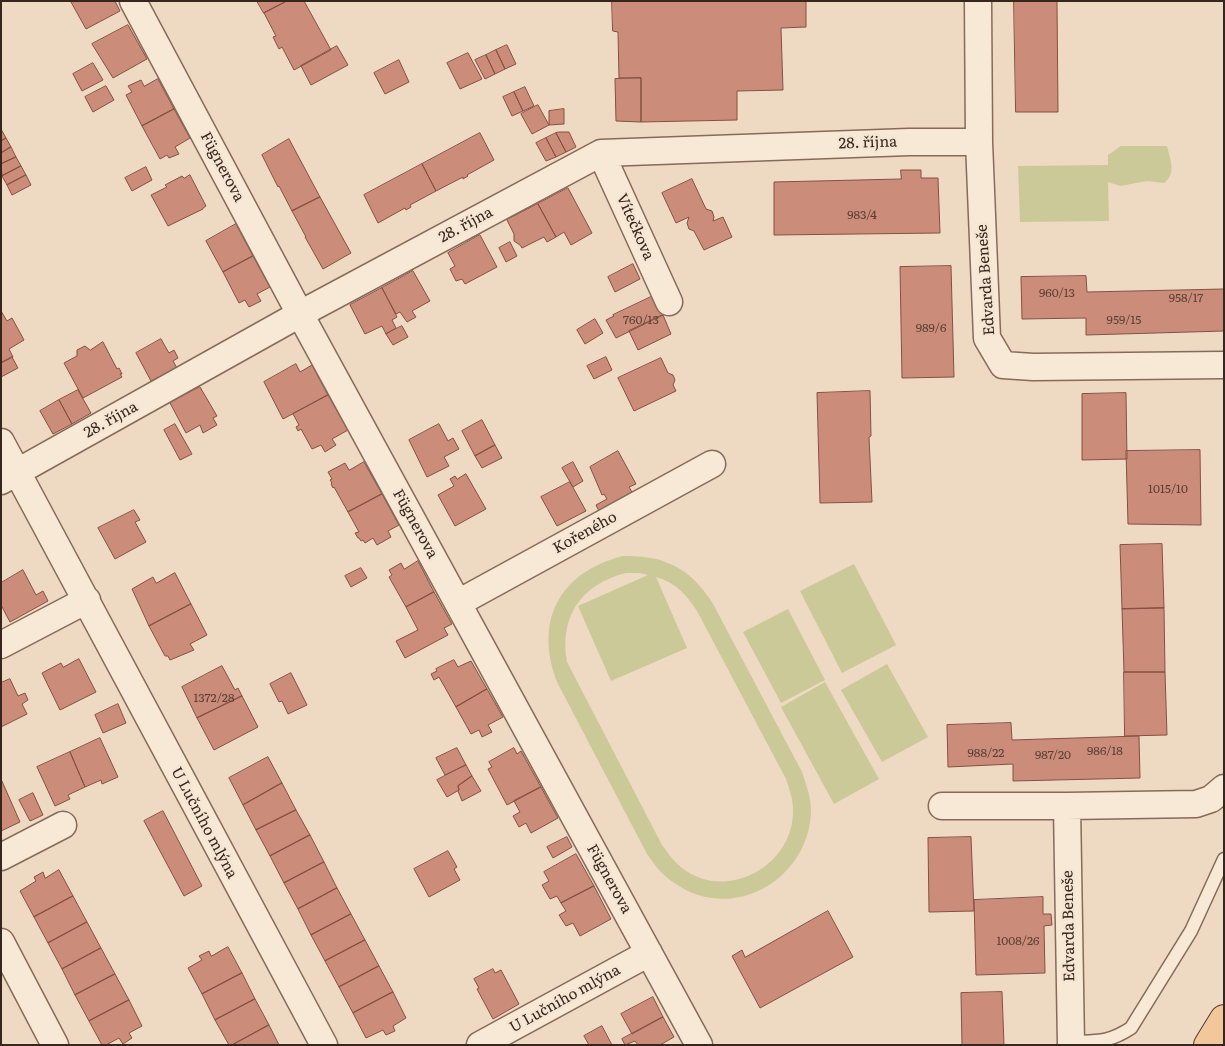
<!DOCTYPE html>
<meta charset="utf-8">
<style>
body{margin:0}
#map{position:relative;width:1225px;height:1046px;overflow:hidden;background:#eed9c3;font-family:Literata,serif}
canvas{display:block}
.frame{position:absolute;inset:0;border:2px solid #37261e;pointer-events:none}
</style>
<div id="map">
<canvas width="1225" height="1046"></canvas>
<div class="frame"></div>
</div>
<script>
const ctx = document.querySelector('canvas').getContext('2d');
ctx.lineJoin = 'round';
function fillPath(path, color) { ctx.fillStyle = color; ctx.fill(path, 'evenodd'); }
function strokePath(path, color, width, dash) { ctx.strokeStyle = color; ctx.lineWidth = width; ctx.lineCap = dash ? 'butt' : 'round'; ctx.setLineDash(dash || []); ctx.stroke(path); }
function write(font, color, halo, rows, align = 'center') {
  ctx.font = font + ' Literata,serif'; ctx.lineWidth = 5; ctx.setLineDash([]); ctx.textBaseline = 'middle'; ctx.strokeStyle = halo; ctx.fillStyle = color; for (const [text, x, y, turn = 0] of rows) {
    ctx.save(); ctx.translate(x, y); ctx.rotate((+turn || 0) * Math.PI / 180); ctx.textAlign = isNaN(turn) ? turn : align; if (halo) ctx.strokeText(text, 0, 0); ctx.fillText(text, 0, 0); ctx.restore();
  }
}
const green = new Path2D(`
 M1121,146H1167C1170,159 1177,174 1164,183L1147,181L1120,186L1108,182L1109,221L1020,222L1018,166L1108,165V155Z
 M623,556C664,555 690,568 712,602L802,772C806,784 811,797 811,810C810,880 731,925 673,882C662,875 654,864 647,854L558,684C533,622 559,572 623,556ZM626,573H640L648,575L578,606L611,681L687,648L656,577C675,582 687,595 697,611L786,779C789,789 793,798 793,809C795,865 727,903 682,868C673,861 668,853 662,845L567,662C559,617 581,584 626,573Z
 M854,564L896,645L842,673L800,591Z
 M788,609L825,680L781,703L743,632Z
 M887,664L928,737L882,762L841,690Z
 M825,682L879,779L834,804L781,707Z`);
const building = new Path2D(`
 M115,1L120,11L86,29L71,2Z
 M257,1H287L264,13Z
 M287,1H304L331,50L294,70L282,47L279,49L273,37L276,36L264,13Z
 M612,1H806V27L781,28L783,90L737,91V120L641,122V78H619L618,32L613,31Z
 M1014,1H1057L1058,112H1016Z
 M128,25L147,59L113,78L92,44Z
 M507,45L516,64L505,69L496,50Z
 M337,46L348,65L311,85L301,66Z
 M496,50L505,69L495,74L486,55Z
 M468,53L482,79L460,89L447,63Z
 M486,55L495,74L485,79L475,60Z
 M399,60L409,82L385,94L374,73Z
 M93,63L103,80L82,91L73,74Z
 M641,78V122L616,121L615,79Z
 M158,79L174,109L142,126L126,95L132,92L128,86L141,80L144,86Z
 M106,86L114,100L93,112L85,97Z
 M525,87L534,106L523,111L514,92Z
 M514,92L523,111L512,116L503,97Z
 M538,105L549,125L532,134L521,114Z
 M174,109L190,138L175,147L179,154L169,158L167,155L160,159L142,126Z
 M564,109V124L549,125V111Z
 M1,129L6,138L1,141Z
 M559,132H569L576,147L566,152L556,133Z
 M480,133L494,160L467,175L468,176L463,179V177L436,191L422,164Z
 M556,133L566,152L556,157L546,138Z
 M6,138L11,147L1,153V141Z
 M546,138L556,157L546,161L536,143Z
 M289,139L320,197L292,211L279,186L278,187L262,155Z
 M11,147L16,157L1,164V153Z
 M16,157L21,166L2,176L1,164Z
 M422,164L436,191L410,205L411,207L406,210L405,208L378,223L364,195Z
 M21,166L26,175L7,185L2,176Z
 M146,167L152,180L132,191L125,178Z
 M901,170H921V178H938L940,233L774,235V182L901,179Z
 M26,175L31,185L12,195L7,185Z
 M190,175L206,206L203,208V209L168,226L151,195L167,187L165,185L182,176L184,178Z
 M692,179L706,209L712,211L714,217L713,221L723,217L732,237L704,250L694,231L689,229L687,223L689,217L676,223L662,193Z
 M568,188L592,233L571,245L564,232L556,237L538,204Z
 M320,197L351,253L323,269L305,237H306L292,211Z
 M538,204L556,237L547,242L544,237L522,248L520,245L514,241V234L507,220Z
 M236,224L253,256L223,272L206,241Z
 M480,235L497,267L465,284L462,279L456,281L450,269L455,266L448,253Z
 M510,242L517,256L506,262L499,248Z
 M253,256L270,287L257,294L261,301L249,307L245,300L239,303L223,272Z
 M633,264L640,279L615,292L608,277Z
 M951,266L954,377L902,378L900,267Z
 M413,271L430,301L412,311L416,317L407,322L400,312L396,314L382,288Z
 M1086,276L1087,292L1224,289V331L1086,335V318L1022,319L1021,277Z
 M382,288L397,317L392,320L396,328L386,334L382,326L365,334L350,305Z
 M653,296L663,315L616,338L606,320L614,316L613,315Z
 M1,311L7,321L12,318L24,340L9,349L13,357L1,363Z
 M663,315L671,334L638,350L629,331Z
 M595,319L603,333L585,344L577,330Z
 M402,326L408,337L393,345L386,334Z
 M161,339L169,353L174,350L178,358L173,361L177,368L151,381L136,353Z
 M103,342L117,369L119,368L122,374H120L122,377L83,398L64,363L77,356V350L85,346L90,350Z
 M12,357L18,368L1,377V363Z
 M606,357L612,370L594,379L587,366Z
 M661,358L668,373L673,375L675,380L673,385L676,391L634,411L618,378Z
 M296,364L300,372L312,365L328,395L283,419L264,382Z
 M200,387L217,416L213,418L217,425L203,433L200,425L186,433L170,403Z
 M78,390L91,413L72,424L59,400Z
 M870,391L871,436L869,437L872,502L820,503L817,393Z
 M1126,393L1127,459L1082,460V394Z
 M328,395L348,430L332,439L336,445L325,452L321,445L312,449L301,429L298,431L296,427L299,425L293,414Z
 M59,400L72,424L53,434L40,411Z
 M482,420L495,445L475,456L462,431Z
 M175,424L192,454L180,460L164,430Z
 M439,424L448,441L453,438L459,449L444,457L449,466L427,477L409,440Z
 M495,445L502,458L482,468L475,456Z
 M1200,450L1201,525L1128,524L1126,451Z
 M618,451L636,484L629,487L632,492L599,511L596,505L607,499L604,494L602,495L590,467Z
 M364,462L382,494L348,512L334,487L333,488L331,484L332,483L330,480L332,479L328,472L345,463L349,470Z
 M573,462L583,481L573,487L562,468Z
 M466,474L486,509L455,526L438,495L454,486L450,479L455,476L457,479Z
 M570,482L586,511L557,526L541,497Z
 M382,494L399,525L388,531L391,537L377,545L373,538L365,543L363,540L361,541L359,538H358L355,533L359,532L348,512Z
 M134,510L140,520L135,522L146,542L115,559L98,528Z
 M1162,544L1164,608L1122,609L1120,545Z
 M418,561L434,592L406,607L389,577L392,575L389,570L401,563L404,569Z
 M361,568L367,578L351,587L345,576Z
 M23,570L36,595L43,591L48,601L10,622L1,605V583Z
 M175,573L191,604L149,626L132,589L153,577L156,583Z
 M434,592L452,624L444,628L448,635L405,658L396,641L418,630L406,607Z
 M191,604L207,635L190,644L194,650L170,660L168,656H165L149,626Z
 M1164,608L1165,672H1124L1122,609Z
 M79,659L96,692L60,710L42,673L61,663L63,667Z
 M454,660L458,667L471,661L487,689L456,707L439,677L434,680L431,674L437,671L436,669Z
 M222,666L235,690L238,688L242,696L197,718L182,687Z
 M1124,672H1165L1167,735L1125,736Z
 M291,673L307,705L288,714L282,701L279,702L270,684Z
 M10,679L18,696L25,693L28,700L22,704L27,714L1,727V683Z
 M487,689L503,717L488,725L492,732L482,737L479,730L471,734L456,707Z
 M242,696L258,727L214,750L197,718Z
 M118,704L126,723L103,733L95,715Z
 M1011,723L1012,740L1139,736L1140,778L1013,781V764L948,767L947,725Z
 M100,738L118,777L102,784L101,780L85,787L70,752Z
 M457,748L466,765L445,775L436,758Z
 M514,748L517,754L521,751L541,787L507,805L488,769L492,767L489,762Z
 M70,752L85,787L68,795L70,799L55,806L37,767Z
 M268,757L282,783L243,805L229,778Z
 M466,765L472,776L458,786L459,790L447,797L437,780Z
 M472,776L481,791L462,801L458,791L459,790L458,786Z
 M1,779L20,822L1,831Z
 M282,783L296,810L256,830L243,805Z
 M541,787L558,818L531,833L526,823L519,827L513,816L520,812L514,801Z
 M33,793L43,815L30,821L19,800Z
 M296,810L310,835L270,856L256,830Z
 M163,811L202,886L184,896L144,821Z
 M310,835L324,862L284,883L270,856Z
 M567,837L572,847L553,858L547,847Z
 M971,837L974,911L929,912L928,838Z
 M448,851L457,867L454,869L460,880L429,897L414,869Z
 M576,854L594,886L561,903L557,896L550,899L542,885L549,881L544,872Z
 M324,862L337,888L298,909L284,883Z
 M59,870L73,896L34,917L20,891L36,881L34,877L43,872L45,878Z
 M594,886L611,919L580,936L573,923L566,926L559,915L566,911L561,903Z
 M337,888L351,914L311,935L298,909Z
 M73,896L87,922L48,943L34,917Z
 M1043,897V914H1051L1052,925L1044,926L1045,973L976,975L974,900Z
 M828,911L853,957L760,1008L732,956L742,950L745,957Z
 M351,914L365,940L325,961L311,935Z
 M87,922L101,948L62,969L48,943Z
 M365,940L379,966L339,987L325,961Z
 M228,947L242,973L202,994L188,968L202,960L199,956L209,951L211,956Z
 M101,948L115,974L75,995L62,969Z
 M379,966L393,992L353,1013L339,987Z
 M493,969L495,973L501,970L519,1004L493,1019L477,989L479,988L474,979Z
 M242,973L255,999L215,1020L202,994Z
 M115,974L129,1000L89,1021L75,995Z
 M393,992L406,1018L393,1026L395,1031L386,1035L383,1030L366,1038L353,1013Z
 M1002,992L1004,1045H962L961,993Z
 M653,997L663,1017L632,1034L621,1014Z
 M255,999L269,1025L232,1045H229L215,1020Z
 M129,1000L142,1026L129,1033L132,1038L123,1044L119,1038L106,1045H102L89,1021Z
 M663,1017L674,1037L660,1045H638L635,1041L625,1045L622,1039Z
 M269,1025L279,1045H232Z
 M602,1026L612,1045H589L584,1036Z`);
const service = new Path2D(`
 M1071,1042C1097,1041 1108,1043 1131,1028L1191,931L1224,859`);
const minor = new Path2D(`
 M133,1L300,314L699,1045
 M978,1L979,142L987,338L1003,365L1033,367L1224,365
 M601,153L669,302
 M1,442C110,643 216,844 324,1045
 M1,481L300,314L601,153L909,142H979
 M458,603L712,464
 M1,645L87,600
 M942,806H1067L1196,804L1211,799L1224,788
 M1067,806L1071,1045
 M1,857L63,825
 M1,942L55,1045
 M480,1045L649,953`);
const primary = new Path2D(`
 M1208,1045L1224,1019`);
const numberNames = [
 ["983/4",862,215],
 ["960/13",1057,293],
 ["958/17",1186,298],
 ["760/13",641,320],
 ["959/15",1124,320],
 ["989/6",931,328],
 ["1015/10",1168,489],
 ["1372/28",214,698],
 ["986/18",1105,751],
 ["988/22",986,753],
 ["987/20",1053,755],
 ["1008/26",1018,941]
];
const streetNames = [
 ["28. října",868,143,-2],
 ["Fügnerova",222,167,62],
 ["28. října",466,225,-28],
 ["Vítečkova",635,227,66],
 ["Edvarda Beneše",986,280,-94],
 ["28. října",111,420,-29],
 ["Fügnerova",415,524,61],
 ["Kořeného",585,533,-29],
 ["U Lučního mlýna",204,823,62],
 ["Fügnerova",609,879,61],
 ["Edvarda Beneše",1069,926,-91],
 ["U Lučního mlýna",565,999,-29]
];
fillPath(green, '#cbc997');
fillPath(building, '#cb8d79');
strokePath(building, '#865040', 1);
strokePath(service, '#876a5a', 15);
strokePath(minor, '#876a5a', 29);
strokePath(primary, '#553a2e', 30);
strokePath(service, '#f8e8d6', 12);
strokePath(minor, '#f8e8d6', 26);
strokePath(primary, '#f1c79b', 28);
write('12px', '#5c4035', null, numberNames);
write('15px', '#37261e', '#f5e5d2', streetNames);
</script>
